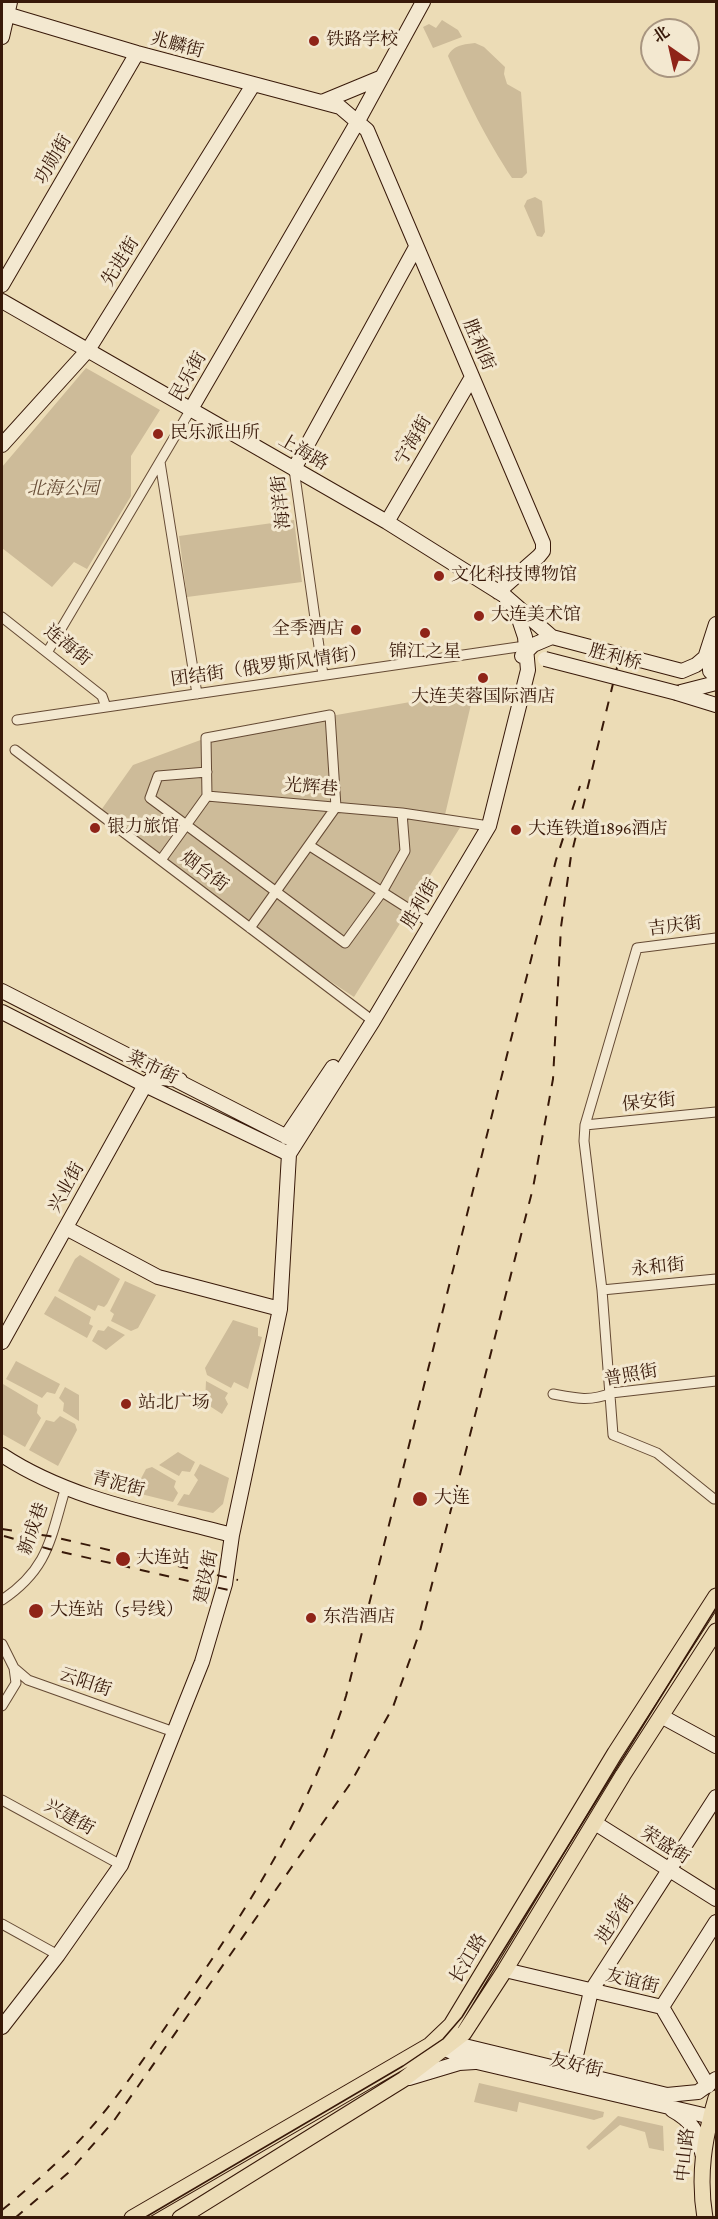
<!DOCTYPE html>
<meta charset="utf-8">
<style>
body{margin:0}
#map{position:relative;width:718px;height:2219px;overflow:hidden;background:#ecdcb6;font-family:Alegreya,"Noto Serif SC",serif}
canvas{display:block}
.frame{position:absolute;inset:0;border:3px solid #381909;pointer-events:none}
.north{position:absolute;left:640px;top:18px;width:60px;height:60px;box-sizing:border-box;background:#f3e8d0;border:2px solid #a89580;border-radius:50%;rotate:326deg;font-size:16px;font-weight:700;line-height:24px;text-align:center;color:#381909}
.north::after{content:'';display:block;margin:auto;width:21px;height:27px;background:#8f2418;clip-path:polygon(50% 0,100% 100%,50% 72%,0 100%)}
</style>
<div id="map">
<canvas width="718" height="2219"></canvas>
<div class="frame"></div>
<div class="north">北</div>
</div>
<script>
const ctx = document.querySelector('canvas').getContext('2d');
ctx.lineJoin = 'round';
function fillPath(path, color) { ctx.fillStyle = color; ctx.fill(path, 'evenodd'); }
function strokePath(path, color, width, dash) { ctx.strokeStyle = color; ctx.lineWidth = width; ctx.lineCap = dash ? 'butt' : 'round'; ctx.setLineDash(dash || []); ctx.stroke(path); }
function write(font, color, halo, rows, align = 'center') {
  ctx.font = font + ' Alegreya,"Noto Serif SC",serif'; ctx.lineWidth = 6; ctx.setLineDash([]); ctx.textBaseline = 'middle'; ctx.strokeStyle = halo; ctx.fillStyle = color; for (const [text, x, y, turn = 0] of rows) {
    ctx.save(); ctx.translate(x, y); ctx.rotate((+turn || 0) * Math.PI / 180); ctx.textAlign = isNaN(turn) ? turn : align; if (halo) ctx.strokeText(text, 0, 0); ctx.fillText(text, 0, 0); ctx.restore();
  }
}
const green = new Path2D(`
 M442,20L458,30L462,37L433,48L423,27L429,24L436,28Z
 M475,43L484,47L505,67L504,74L507,84L521,92L527,173L522,178H512C485,137 468,102 448,56C453,45 465,44 475,43Z
 M535,197L542,201L545,232L542,237L537,236L524,206L527,200Z
 M86,368L160,410L131,456V496L87,569L74,562L52,587L2,548V467Z
 M294,520L302,582L187,597L179,536Z
 M467,692L472,700L444,819L445,824L461,826L354,997L250,928L99,813L133,765L206,738Z
 M80,1255L120,1279L107,1304L104,1307L98,1305L95,1311L58,1291L75,1259Z
 M125,1281L156,1295L138,1328L131,1331L111,1321L114,1314L110,1311Z
 M55,1296L91,1317L89,1324L93,1326L87,1338L44,1314Z
 M233,1320L258,1328V1336L262,1337L248,1389L234,1382L231,1388L207,1375L205,1368Z
 M108,1326L125,1335L106,1350L92,1341L98,1330L104,1331Z
 M16,1361L60,1384L55,1394L47,1392L42,1398L6,1379Z
 M206,1381L228,1393L225,1398L228,1404L222,1414L205,1403Z
 M3,1384L38,1405L37,1413L41,1418L25,1447L2,1434Z
 M65,1387L79,1395V1421L63,1411L64,1403L59,1398Z
 M60,1416L75,1424L77,1430L58,1466L29,1450L46,1420L54,1422Z
 M178,1452L195,1462L190,1472L182,1471L179,1476L159,1465Z
 M200,1464L229,1478L223,1504L213,1513L177,1505L184,1494L189,1495L198,1480L194,1475Z
 M152,1467L176,1481L174,1487L178,1493L173,1502L137,1493L135,1490L146,1469Z
 M479,2083L604,2112L603,2117L594,2120L519,2102L517,2112L474,2102Z
 M618,2116L663,2126L664,2151L649,2148L645,2132L620,2125L589,2150L586,2147Z`);
const street = new Path2D(`
 M160,462L197,694
 M294,469L323,675
 M2,617L102,696L106,707
 M48,651L191,409
 M17,720L525,646
 M15,750L373,1021
 M207,772L158,776L150,798L345,943L382,892L405,851L402,813
 M207,796L206,738L330,715L336,807L250,928
 M207,796L402,813L489,826
 M310,846L431,923
 M161,860L207,796
 M585,1125L716,1112
 M602,1290L716,1279
 M553,1394C574,1398 590,1402 611,1393L716,1381
 M714,1499L657,1453L613,1435L602,1290L584,1141L585,1125L637,948L716,938
 M2,1600C48,1569 50,1540 65,1490
 M2,1644L14,1668L28,1680L174,1732
 M2,1706L16,1683L14,1668
 M2,1800L121,1865
 M2,1924L58,1955`);
const secondary = new Path2D(`
 M6,14L137,53L340,107L367,130L543,543V551L539,556L498,592
 M2,37L10,2
 M322,102L380,78
 M2,285L137,53
 M2,301L387,522L505,596L552,637L682,671L696,665L716,648
 M191,409L358,121L423,2
 M2,445L88,350L253,85
 M294,469L416,247
 M387,522L472,377
 M716,651L710,664V671L716,677
 M706,655L716,624
 M522,656L533,645L552,637
 M677,693L716,705
 M677,693L716,683
 M2,991L293,1140
 M2,1012L145,1085L289,1154
 M286,1137L333,1067
 M66,1228L158,1277L280,1309
 M2,1342L145,1085L154,1077L180,1080
 M2,1455C70,1500 154,1514 232,1535
 M661,1716L716,1746
 M595,1823L716,1899
 M505,1970L662,2007L708,2086
 M662,2007L716,1922
 M2,2027L58,1955L121,1865L202,1662L225,1584L232,1535L280,1309L289,1154L373,1021L489,826L528,670L525,637L519,619L505,596
 M448,2042L667,2095L698,2092L716,2079
 M435,2045L477,2062L716,2118
 M572,2073L591,1991L716,1797
 M409,2078L459,2063L475,2062
 M672,2110C689,2119 701,2134 702,2153`);
const primary = new Path2D(`
 M132,2218L430,2045L451,2025L615,1753L716,1596
 M180,2218L404,2079L464,2033L505,1970L623,1775L716,1631
 M705,2218C698,2176 704,2138 716,2098`);
const tram = new Path2D(`
 M144,2218L403,2066L443,2039L462,2017L716,1608`);
const rail = new Path2D(`
 M2,1529L49,1536L238,1580
 M4,1536L49,1549L237,1592
 M2,2210C28,2189 53,2167 77,2143C120,2098 153,2044 189,1993C253,1900 312,1805 346,1696L556,860L580,786
 M15,2218L68,2173L113,2122L350,1784L393,1707L420,1631L533,1188L553,1079L561,927L571,856L620,655`);
const secondaryBridge = new Path2D(`
 M545,659L677,693`);
const markers = [
 [314,41,6,"#8f2418"],
 [158,434,6,"#8f2418"],
 [439,576,6,"#8f2418"],
 [479,616,6,"#8f2418"],
 [356,630,6,"#8f2418"],
 [425,633,6,"#8f2418"],
 [483,678,6,"#8f2418"],
 [95,828,6,"#8f2418"],
 [516,830,6,"#8f2418"],
 [126,1404,6,"#8f2418"],
 [420,1499,8,"#8f2418"],
 [123,1559,8,"#8f2418"],
 [36,1611,8,"#8f2418"],
 [311,1618,6,"#8f2418"]
];
const poiNames = [
 ["铁路学校",326,41],
 ["民乐派出所",170,434],
 ["文化科技博物馆",451,576],
 ["大连美术馆",491,616],
 ["全季酒店",344,630,"right"],
 ["锦江之星",425,653,"center"],
 ["大连芙蓉国际酒店",483,698,"center"],
 ["银力旅馆",107,828],
 ["大连铁道1896酒店",528,830],
 ["站北广场",138,1404],
 ["大连",434,1499],
 ["大连站",136,1559],
 ["大连站（5号线）",50,1611],
 ["东浩酒店",323,1618]
];
const streetNames = [
 ["兆麟街",177,46,15],
 ["功勋街",54,160,-60],
 ["先进街",121,262,-58],
 ["胜利街",478,345,67],
 ["民乐街",189,377,-60],
 ["宁海街",414,441,-60],
 ["上海路",303,453,30],
 ["海洋街",282,502,-96],
 ["连海街",67,646,39],
 ["胜利桥",615,658,15],
 ["团结街（俄罗斯风情街）",269,667,-8],
 ["光辉巷",311,788,5],
 ["烟台街",204,872,37],
 ["胜利街",421,904,-59],
 ["吉庆街",675,927,-7],
 ["菜市街",152,1068,26],
 ["保安街",649,1103,-6],
 ["兴业街",67,1188,-61],
 ["永和街",658,1268,-6],
 ["普照街",631,1376,-10],
 ["青泥街",118,1485,15],
 ["新成巷",34,1529,-70],
 ["建设街",207,1577,-78],
 ["云阳街",85,1683,19],
 ["兴建街",69,1818,29],
 ["荣盛街",665,1846,32],
 ["进步街",616,1920,-57],
 ["长江路",469,1959,-59],
 ["友谊街",632,1982,14],
 ["友好街",576,2066,13],
 ["中山路",686,2155,-84]
];
const parkNames = [
 ["北海公园",63,490]
];
fillPath(green, '#cdbb99');
strokePath(street, '#654a34', 11);
strokePath(secondary, '#381909', 16);
strokePath(primary, '#381909', 17);
strokePath(street, '#f3e8d0', 9);
strokePath(secondary, '#f3e8d0', 14);
strokePath(primary, '#ecdcb6', 15);
strokePath(tram, '#381909', 1.5);
strokePath(rail, '#381909', 2, [10, 10]);
strokePath(secondaryBridge, '#381909', 16, []);
strokePath(secondaryBridge, '#f3e8d0', 14);
for (const [x, y, r, color] of markers) { const dot = new Path2D(); dot.arc(x, y, r, 0, 2 * Math.PI); ctx.fillStyle = color; ctx.fill(dot); strokePath(dot, '#f3e8d0', 2); }
write('18px', '#381909', '#f3e8d0', poiNames, 'left');
write('18px', '#381909', '#f3e8d0', streetNames);
write('italic 18px', '#654a34', '#f3e8d0', parkNames);
</script>
